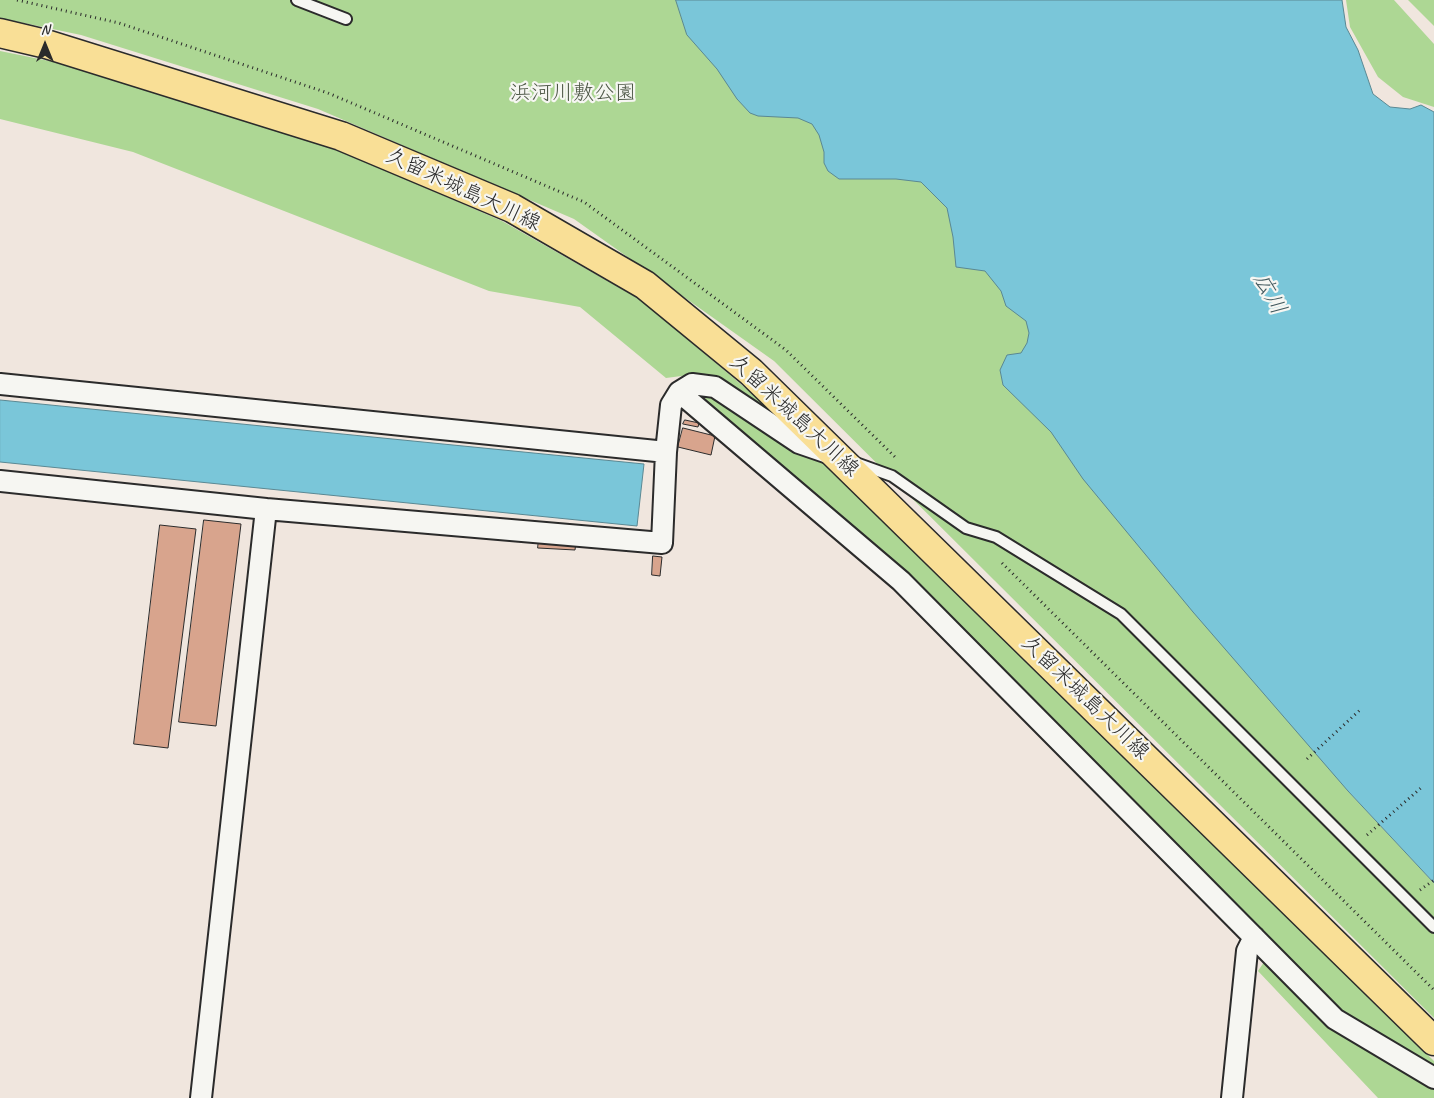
<!DOCTYPE html>
<meta charset="utf-8">
<style>
body{margin:0}
#map{position:relative;width:1434px;height:1098px;overflow:hidden;background:#f0e6de;font-family:Caveat,sans-serif}
canvas{display:block}
.north{position:absolute;left:20px;top:20px;width:50px;height:50px;-webkit-text-stroke:4px #f6f6f2;paint-order:stroke;rotate:0deg;font-size:14px;font-weight:700;line-height:20px;text-align:center;color:#2b2b2b}
.north::after{content:'';display:block;margin:auto;width:18px;height:22px;background:#2b2b2b;clip-path:polygon(50% 0,100% 100%,50% 72%,0 100%)}
</style>
<div id="map">
<canvas width="1434" height="1098"></canvas>
<div class="north">N</div>
</div>
<script>
const ctx = document.querySelector('canvas').getContext('2d');
ctx.lineJoin = 'round';
function fillPath(path, color) { ctx.fillStyle = color; ctx.fill(path, 'evenodd'); }
function strokePath(path, color, width, dash) { ctx.strokeStyle = color; ctx.lineWidth = width; ctx.lineCap = dash ? 'butt' : 'round'; ctx.setLineDash(dash || []); ctx.stroke(path); }
function write(font, color, halo, rows, align = 'center') {
  ctx.font = font + ' Caveat,"Klee One",sans-serif'; ctx.lineWidth = 4.5; ctx.setLineDash([]); ctx.textBaseline = 'middle'; ctx.strokeStyle = halo; ctx.fillStyle = color; for (const [text, x, y, turn = 0] of rows) {
    ctx.save(); ctx.translate(x, y); ctx.rotate((+turn || 0) * Math.PI / 180); ctx.textAlign = isNaN(turn) ? turn : align; if (halo) ctx.strokeText(text, 0, 0); ctx.fillText(text, 0, 0); ctx.restore();
  }
}
const green = new Path2D(`
 M0,0H749L914,150L1348,791L1434,883V1018L774,361L574,219L318,109L81,35L0,18Z
 M1346,0H1394L1434,44V107L1403,97L1378,77L1350,27Z
 M1408,0H1434V26Z
 M0,51L74,66L341,151L502,221L641,300L794,429L689,375L666,378L580,307L489,291L133,152L0,119Z
 M699,396L719,398L824,464L1434,1061V1072L1340,1014Z
 M1266,959L1434,1086V1098H1378L1258,971Z`);
const water = new Path2D(`
 M676,0H1342L1346,27L1358,50L1373,94L1390,107L1410,109L1421,105L1434,112V883L1348,791L1193,612L1083,479L1051,432L1003,385L1000,370L1007,355L1021,353L1027,343L1029,333L1026,321L1006,306L1001,291L985,271L956,267L953,237L947,208L921,182L896,179H839L828,171L824,163V152L819,135L812,124L798,118L758,116L750,113L737,99L717,69L687,35Z
 M0,400L644,464L637,526L0,462Z`);
const building = new Path2D(`
 M685,420L699,423L698,427L683,424Z
 M683,428L715,436L711,455L678,447Z
 M204,520L241,524L216,726L179,722Z
 M160,525L196,529L168,748L134,744Z
 M539,539L576,542L575,550L538,548Z
 M653,556L662,557L660,576L652,575Z`);
const path = new Path2D(`
 M17,0L119,23L328,93L584,202L786,350L895,457
 M1002,563L1434,990
 M1307,759L1361,709
 M1367,835L1422,787
 M1420,890L1434,880`);
const service = new Path2D(`
 M297,0L346,19
 M856,463L892,476L966,528L996,537L1121,614L1434,927`);
const minor = new Path2D(`
 M0,384L666,452
 M679,392L901,581L1335,1019L1434,1078
 M0,481L266,509L662,543L666,452L671,405L679,392L692,384L715,387L799,443L831,454
 M201,1098L266,509
 M1232,1098L1247,951L1254,937`);
const primary = new Path2D(`
 M0,33L46,44L341,136L512,208L645,285L751,372L1434,1041`);
const parkNames = [
 ["浜河川敷公園",573,93]
];
const streetNames = [
 ["久留米城島大川線",463,190,25],
 ["久留米城島大川線",794,416,43],
 ["久留米城島大川線",1085,698,44]
];
const waterNames = [
 ["広川",1269,294,61]
];
fillPath(green, '#add794');
fillPath(water, '#7ac6d9');
strokePath(water, '#5a8893', 1);
fillPath(building, '#d8a48d');
strokePath(building, '#2b2b2b', 1);
strokePath(service, '#2b2b2b', 14);
strokePath(minor, '#2b2b2b', 24);
strokePath(primary, '#2b2b2b', 31);
strokePath(path, '#2b2b2b', 3, [1, 4]);
strokePath(service, '#f6f6f2', 10);
strokePath(minor, '#f6f6f2', 20);
strokePath(primary, '#f9df96', 28);
write('21px', '#4c5645', '#f6f6f2', parkNames);
write('21px', '#2b2b2b', '#f6f6f2', streetNames);
write('italic 22px', '#435a5f', '#f6f6f2', waterNames);
</script>
